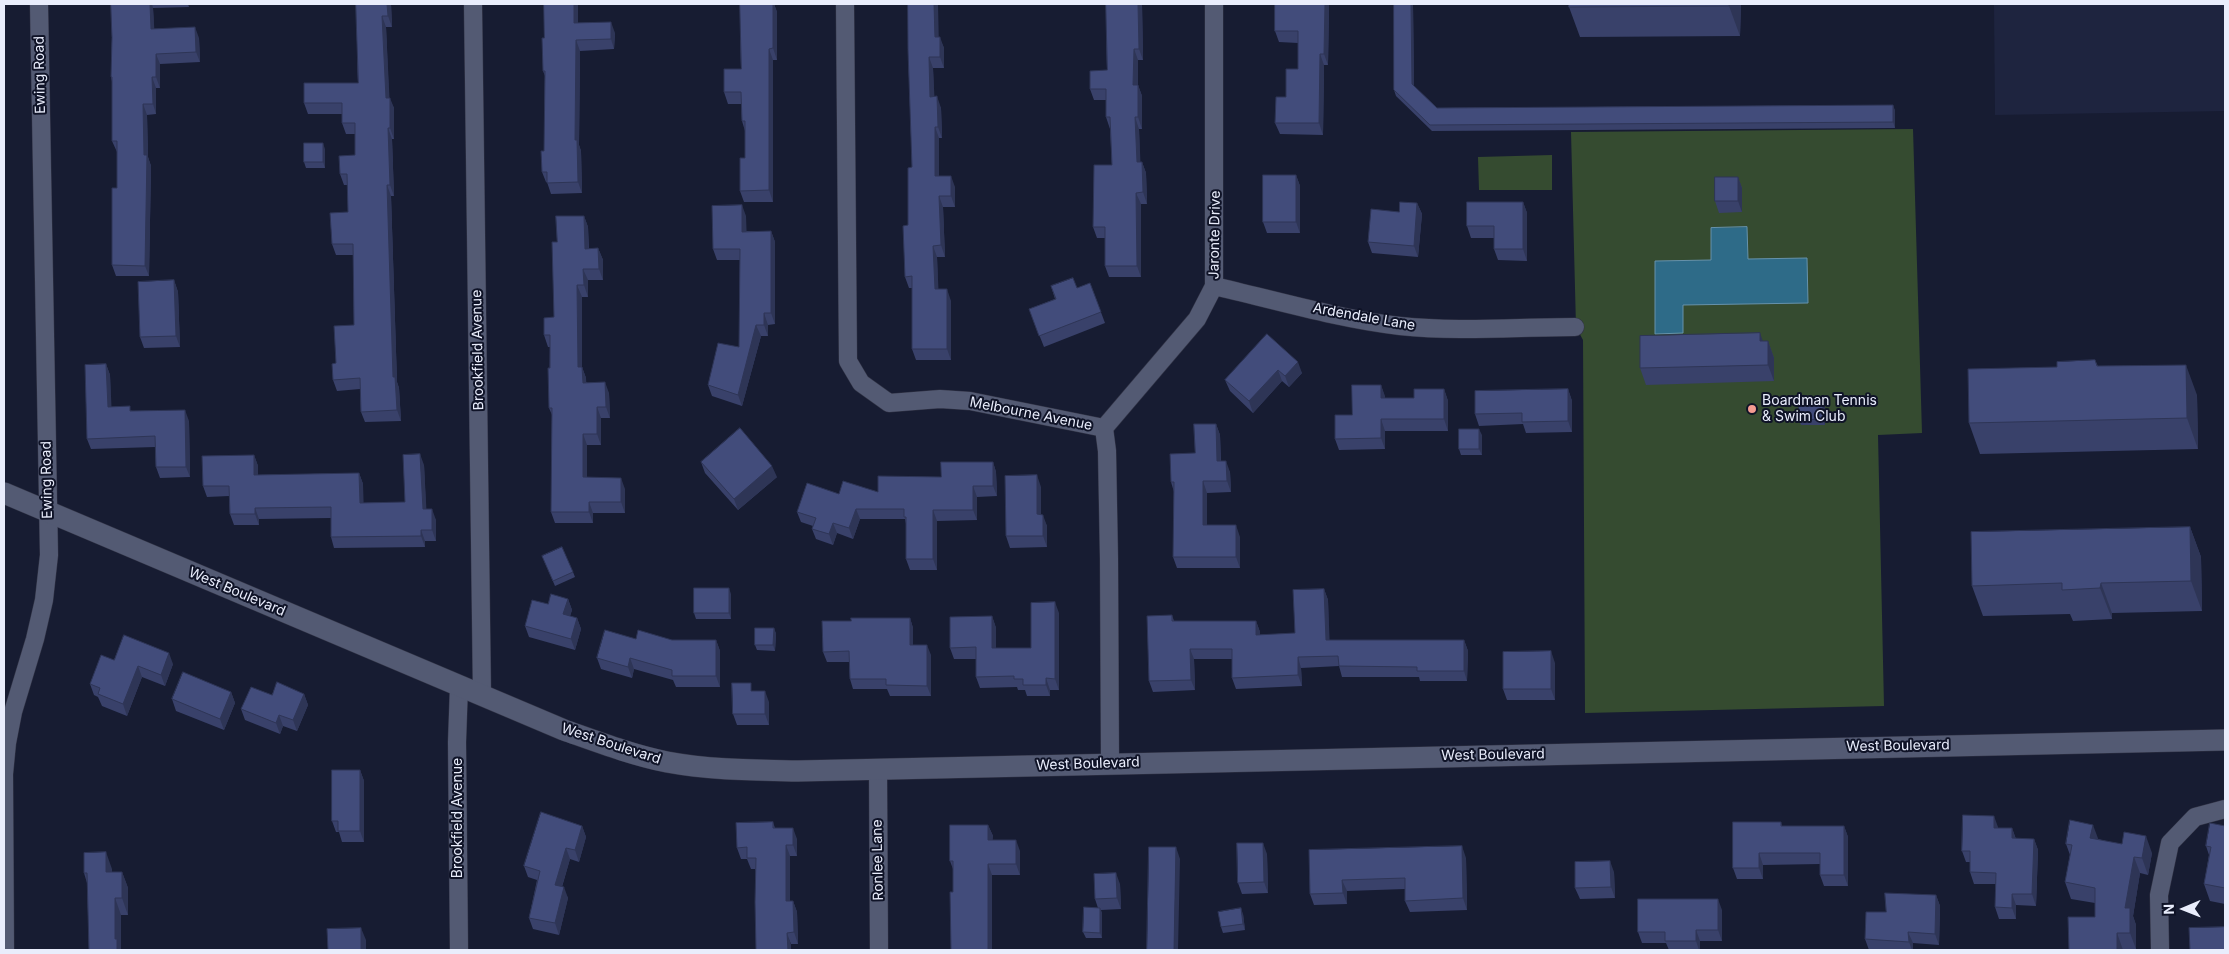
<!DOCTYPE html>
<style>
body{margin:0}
#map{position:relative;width:2229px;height:954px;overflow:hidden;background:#171c32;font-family:Inter,sans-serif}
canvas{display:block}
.frame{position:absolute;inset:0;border:5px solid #e9edfc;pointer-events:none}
.north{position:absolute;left:2159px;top:884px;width:50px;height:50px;-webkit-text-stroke:4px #0f1327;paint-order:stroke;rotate:269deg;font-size:14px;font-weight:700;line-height:20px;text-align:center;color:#e9edfc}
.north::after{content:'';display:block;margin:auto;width:18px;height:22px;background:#e9edfc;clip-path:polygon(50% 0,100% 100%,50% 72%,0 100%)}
</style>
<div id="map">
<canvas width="2229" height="954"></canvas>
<div class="frame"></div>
<div class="north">N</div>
</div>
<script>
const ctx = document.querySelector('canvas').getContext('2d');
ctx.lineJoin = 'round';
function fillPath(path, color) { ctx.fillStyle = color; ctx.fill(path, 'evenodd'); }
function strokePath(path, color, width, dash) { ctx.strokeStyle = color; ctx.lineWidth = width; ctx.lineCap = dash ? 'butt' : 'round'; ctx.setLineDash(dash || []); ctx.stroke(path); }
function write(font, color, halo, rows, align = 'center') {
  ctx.font = font + ' Inter,sans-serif'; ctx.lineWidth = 4; ctx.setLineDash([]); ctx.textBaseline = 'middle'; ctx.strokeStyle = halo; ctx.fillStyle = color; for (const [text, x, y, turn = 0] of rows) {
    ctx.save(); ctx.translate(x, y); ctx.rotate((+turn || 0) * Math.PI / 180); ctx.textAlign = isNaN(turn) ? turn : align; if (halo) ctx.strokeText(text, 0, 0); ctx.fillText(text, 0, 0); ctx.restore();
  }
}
const built = new Path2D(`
 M1994,4H2225V111L1995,115Z`);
const green = new Path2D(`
 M1913,129L1922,433L1878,435L1884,706L1585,713L1583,340L1576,327L1571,132Z
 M1552,155V190H1479L1478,157Z`);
const water = new Path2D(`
 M1747,227L1748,259L1807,258L1808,303L1683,305V333L1655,334V261L1711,260V228Z`);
const minor = new Path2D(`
 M473,4L482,695
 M845,4L848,361L861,383L889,403L940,399L970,401L1104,428
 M1214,286C1275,300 1339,319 1400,326C1458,332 1517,327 1575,327
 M1104,428L1197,319L1214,286V4
 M1104,428L1107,451L1109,559L1110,764
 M878,769L879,950
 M5,950L4,774L7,743L13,712L35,639L44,600L49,555L39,4
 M459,950L457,742L459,686
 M2160,950L2159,895L2170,843L2195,817L2225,809`);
const tertiary = new Path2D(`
 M4,493L564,730C598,742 632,755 667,762C710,770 754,770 798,771L2225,740`);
const wall = new Path2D(`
 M111,4H188L189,7L153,8L154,29L199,38L200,62L160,64V88H156V114L147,115L148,157L151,166L149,276H116L112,265L117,188V152L112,141V82L111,77L112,38Z
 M356,4H391L392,27H386L389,98L394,108V139H392L394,196H391L397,382L399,388L401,421L365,422L361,412L360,389L337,391L333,380L336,363L354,325L353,255H336L332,244L348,212V185H344L340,174L355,155V134H346L342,123V114H308L304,103L358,83Z
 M578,4V23L615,33L614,49L580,51L579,145L581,151L582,193L551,194L547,182H546L542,172L544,151L545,76L543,71L544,38Z
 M740,4H774L777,12V60H773V202H744L740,191L745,158V131L742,121L741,104H728L724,92L741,69Z
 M1106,4H1142L1143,60H1138V85L1142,96V129H1139L1140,162H1142L1146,173L1147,204H1141V277H1109L1105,266V238H1097L1093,227L1112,165L1110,129L1106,117V100H1094L1090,89L1107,70Z
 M1275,4H1329L1328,65H1324L1323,135L1280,134L1275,123L1286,97L1298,69V43L1279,42L1275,31Z
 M1394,4H1413L1414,86L1437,108L1893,105L1895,111V128L1432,131L1396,96L1394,90Z
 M1741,4L1740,36L1580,37L1569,7Z
 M939,37L944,48V68H933L934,97L941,108L942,138H939V176L955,187V207H943L945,257H937L938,289L951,301V360H916L912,349V288H909L905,277L912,167L908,50Z
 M325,149V168H306L304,162Z
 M1296,175L1300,186V233H1267L1263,222Z
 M1738,177L1742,188V212L1719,213L1715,201Z
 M1523,202L1527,213V261L1498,260L1494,249V238H1471L1467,226Z
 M1417,203L1422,214L1418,257L1372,253L1368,242L1399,212Z
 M584,216L588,227L589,249L598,248L603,260V280H588V297H582V367L586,378V382L609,393L610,418H601V445H587V477L625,489V513H593V523H555L551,512L552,415L549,408L550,347H548L544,335L554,317L557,242Z
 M746,216V231H771L775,242V324L768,325V336H761L742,406L712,396L708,385L739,347L740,260H717L713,249Z
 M174,280L178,292L180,347L144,348L140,337Z
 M1090,283L1105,323L1044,347L1029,309L1055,299L1051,286L1077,288Z
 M1267,334L1302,373L1289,387L1282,381L1253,413L1230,391L1225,380Z
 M1763,341H1768L1774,358V381L1646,385L1640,368Z
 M2095,360L2098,366L2197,395L2198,449L1980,454L1969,423L2057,367Z
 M106,364L110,375L111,407L189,421L190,477L160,478L156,467L155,447L91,449L87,439Z
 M1381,385L1385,398H1414L1444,389L1448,401V431H1385V449L1339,450L1335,439L1352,415Z
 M1568,389L1572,401V432L1526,433L1523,424L1479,426L1475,414Z
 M1823,401L1825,407V425H1801L1799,420Z
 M1216,424L1220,435L1221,461L1230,472L1231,492L1207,493V525L1240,537V568H1177L1173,557L1174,492L1171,482L1195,453Z
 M1482,435V455H1461L1459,449Z
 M254,455L258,466V475L359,473L363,484V503L405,502L424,465L426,509L436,520V541H425V547L334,548L331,537V518L259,519V525H234L230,514L229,496L207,497L203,486Z
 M701,462L777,477L738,510L705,473Z
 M993,462L996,472L997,496L977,497V520L937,521V570H910L906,559V524L905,519H860L853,539L837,533L833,545L816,539L812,529L813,526L801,522L797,512L839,494L878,492L941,477Z
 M1041,487V514L1047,526V547L1010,548L1006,536Z
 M2190,527L2201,557L2202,611L2112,613V619L2073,621L2070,614L1983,616L1972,586Z
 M542,556L573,572L575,577L555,586Z
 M1324,589L1328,600L1329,640H1464L1468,651L1467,681H1420L1419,677H1342L1339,666L1301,668L1302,686L1236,689L1232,678V659H1194L1195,690L1153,692L1149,681L1172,615L1174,621H1256L1260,632V635L1295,633Z
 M731,594V619H696L694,613Z
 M568,599L572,610L570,616L577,618L581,629L575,650L529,637L525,626L548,604Z
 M1059,613V690H1050V696H1027L1025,690H1018L1017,687L980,688L976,677V659H954L950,648L992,616L996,628V648H1031Z
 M910,618L913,628V645L931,655V696H890L887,689H853L850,679L849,662H827L823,652Z
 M774,628L776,634L775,651L757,650L755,645Z
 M636,639L672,640H716L720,651V687H676L673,680L634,669L632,678L601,669L597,658Z
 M114,660L173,664L165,686L142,677L127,716L102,706L98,697L94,695L90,684Z
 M1555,663V700H1507L1503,689Z
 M231,692L235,703L224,730L176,711L172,699Z
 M304,694L308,705L297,731L283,726L280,734L245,720L241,709L272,695Z
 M769,702V725H737L733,714Z
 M360,770L364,781V842H342L339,832H336L332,821Z
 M773,822L775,828L797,839V856H790V901H793L797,912L798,944H791L755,869H751L747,859H741L737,848Z
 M1781,822L1782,826H1844L1848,837V886H1824L1820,875V864L1763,865V879H1737L1733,868Z
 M988,825L993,836L992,840L1020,851V875H992V950L953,892V869L950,861Z
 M582,826L586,837L579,862L570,859L562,887L568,898L559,935L533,929L529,918L537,880L528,877L524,866Z
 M2225,826V904L2210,901L2204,884L2209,855L2206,846Z
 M1998,827V828H2012L2016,839H2034L2038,850L2036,906L2016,905V919H1999L1995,907L1996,884H1974L1970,872V862H1966L1962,851Z
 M2098,839L2152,853L2148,875L2140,873L2133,916L2136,925V949L2123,950L2095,917V903L2071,899L2065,882L2070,855L2066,844Z
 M1309,850L1466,858L1467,910L1410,912L1405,901V889L1347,891V904L1314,905L1310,894Z
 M1267,854L1268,893L1242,894L1238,883Z
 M112,869V872H122L128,888V915H121V950H89L87,883L84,873Z
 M1614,872L1615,898L1580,899L1575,888Z
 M1120,884L1121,909L1101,910L1102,914V938H1086L1083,932L1098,908L1095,899Z
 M1936,895L1940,906L1939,945L1913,943V950H1869L1865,939L1886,912Z
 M1722,910V941H1700V950H1669L1666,943H1642L1638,932Z
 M1243,914L1245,930L1223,933L1221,927Z`);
const shadedWall = new Path2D(`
 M150,4H152L153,8L155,40L151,29Z
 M387,4H391L392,27L388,16Z
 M574,4H578V34L574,23Z
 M773,4H774L777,12V60L773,48Z
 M934,4H938L939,48L935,37Z
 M1138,4H1142L1143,60L1139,49Z
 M1325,4H1329L1328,65L1324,54Z
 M1411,4H1413L1414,90L1412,84Z
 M1729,4H1741L1740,36L1729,6Z
 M382,16L386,27L390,108L386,98Z
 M611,22L615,33L614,49L611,39Z
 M195,27L199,38L200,62L196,52Z
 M940,37L944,48V68L940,57Z
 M576,40L580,51L579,145L581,151L582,193L578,182L575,140Z
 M769,49L773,60V202L769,190Z
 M1134,49L1138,60V85L1142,96V129L1138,117L1133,85Z
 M156,54L160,64V88L156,77Z
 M1320,54L1324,65L1323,135L1319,123Z
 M929,57L933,68L935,108L930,97Z
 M152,77L156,88V114L153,104Z
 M937,96L941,108L942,138L938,127Z
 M390,98L394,108V139L390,128Z
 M143,104L147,115L148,157L151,166L149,276L145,266Z
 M1893,105L1895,111V128L1893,122Z
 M1135,117L1139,129L1141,174L1137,162Z
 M935,127L939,138V187L935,176Z
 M388,128L392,139L394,196L390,185Z
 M323,143L325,149V168L323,162Z
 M1142,162L1146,173L1147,204L1143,192Z
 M1296,175L1300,186V233L1296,222Z
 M951,176L955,187V207L951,196Z
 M1738,177L1742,188V212L1738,201Z
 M387,185L391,196L397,382L399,388L401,421L397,410L393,377Z
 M1136,193L1141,204V277L1137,266Z
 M939,196L943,207L945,257L941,245Z
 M1523,202L1527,213V261L1523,249Z
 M1417,203L1422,214L1418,257L1414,246Z
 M742,205L746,216L747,243L742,232Z
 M584,216L588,227L589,260L585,249Z
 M771,231L775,242V324L771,313Z
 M933,246L937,257L939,301L935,289Z
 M598,248L603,260V280L599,269Z
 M583,269L588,280V297L584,285Z
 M174,280L178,292L180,347L176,336Z
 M577,285L582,297V367L586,378L587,394L578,367Z
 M947,289L951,301V360L947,349Z
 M764,313L768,325V336L764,325Z
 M756,325L761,336L742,406L738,395Z
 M1760,333L1766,350L1760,341Z
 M1768,341L1774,358V381L1768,365Z
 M1298,362L1302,373L1289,387L1285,376Z
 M106,364L110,375L112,417L108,407Z
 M2186,365L2197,395L2198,449L2187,418Z
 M1278,370L1282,381L1253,413L1249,401Z
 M605,382L609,393L610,418L606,407Z
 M1381,385L1385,396V409L1381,398Z
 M1444,389L1448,401V431L1444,419Z
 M1568,389L1572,401V432L1568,421Z
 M1823,401L1825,407V425L1823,419Z
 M597,407L601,418V445L597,434Z
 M185,410L189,421L190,477L186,467Z
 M1381,419L1385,431V449L1381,438Z
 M1216,424L1220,435L1221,472L1217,461Z
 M1479,429L1482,435V455L1479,449Z
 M583,434L587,445V489L583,477Z
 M420,454L424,465L427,520L423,509Z
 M254,455L258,466V486L254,475Z
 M1226,461L1230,472L1231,492L1227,481Z
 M993,462L996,472L997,496L993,486Z
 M772,466L777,477L738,510L734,499Z
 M359,473L363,484L364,514L360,503Z
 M1037,475L1041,487V526L1037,514Z
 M621,478L625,489V513L621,502Z
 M1203,481L1207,493V537L1203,525Z
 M973,486L977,497V520L973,510Z
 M589,502L593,513V523L589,512Z
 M255,508L259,519V525L255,514Z
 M432,509L436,520V541L432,530Z
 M856,509L860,519L853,539L849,528Z
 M933,510L937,521V570L933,559Z
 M1043,515L1047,526V547L1043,536Z
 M833,523L837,533L833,545L829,534Z
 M1236,525L1240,537V568L1236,557Z
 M2190,527L2201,557L2202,611L2191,581Z
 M421,530L425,541V547L421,536Z
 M2101,583L2112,613V619L2100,588Z
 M729,588L731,594V619L729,613Z
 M1324,589L1328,600L1330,650L1326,640Z
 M568,599L572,610L567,625L563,614Z
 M1055,602L1059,613V690L1055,679Z
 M992,616L996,628V659L992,648Z
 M577,618L581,629L575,650L571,639Z
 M910,618L913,628V655L910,645Z
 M1256,621L1260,632V646L1256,635Z
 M774,628L776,634L775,651L773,645Z
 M716,640L720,651V687L716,676Z
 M1464,640L1468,651L1467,681L1464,671Z
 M927,645L931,655V696L927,686Z
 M1190,649L1194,659L1195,690L1191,680Z
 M1551,651L1555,663V700L1551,689Z
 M169,653L173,664L165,686L161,675Z
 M1298,657L1301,668L1302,686L1298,675Z
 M630,658L634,669L632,678L628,667Z
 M138,666L142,677L127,716L123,704Z
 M1046,678L1050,690V696L1046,685Z
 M765,691L769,702V725L765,714Z
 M231,692L235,703L224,730L220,719Z
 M304,694L308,705L297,731L293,720Z
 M279,715L283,726L280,734L276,723Z
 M360,770L364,781V842L360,831Z
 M1994,816L1998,827V839L1994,828Z
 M988,825L993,836L992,852L988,840Z
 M2093,825L2099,841L2090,838Z
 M582,826L586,837L579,862L575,850Z
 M1844,826L1848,837V886L1844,875Z
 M793,828L797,839V856L793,845Z
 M2012,828L2016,840L2012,838Z
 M2146,836L2152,853L2148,875L2142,858Z
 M2034,839L2038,850L2036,906L2032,894Z
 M1016,840L1020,851V875L1016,864Z
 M1263,843L1267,854L1268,893L1264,882Z
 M786,845L790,856V912L786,901Z
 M1462,846L1466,858L1467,910L1463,898Z
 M1176,847L1180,859L1178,950H1174Z
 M566,848L570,859L559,896L555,885Z
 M106,852L112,869V888L106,872Z
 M1759,853L1763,865V879L1759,868Z
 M2134,857L2140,873L2133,916L2136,925V949L2130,933L2125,908Z
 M1610,861L1614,872L1615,898L1611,887Z
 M988,864L992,875V950H988Z
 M122,872L128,888V915L122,898Z
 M1116,873L1120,884L1121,909L1117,898Z
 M1342,880L1347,891V904L1343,893Z
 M564,887L568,898L559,935L555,923Z
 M2012,894L2016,905V919L2012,908Z
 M1936,895L1940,906L1939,945L1935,934Z
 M115,898L121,915V950H117L115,939Z
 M1718,899L1722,910V941L1718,930Z
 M793,901L797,912L798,944L794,932Z
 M1100,908L1102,914V938L1100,933Z
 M1241,908L1243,914L1245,930L1243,924Z
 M361,928L366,940V950H361Z
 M1696,930L1700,941V950H1699L1696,941Z
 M1908,932L1913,943V950H1912L1909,942Z
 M787,933L791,944V950H788Z
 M2117,933L2123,950H2117Z`);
const building = new Path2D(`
 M111,4H150L151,29L195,27L196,52L156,54V77H152L153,104H143L144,155H147L145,266L112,265V188H117V141H112V77H111L112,38Z
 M356,4H387L388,16H382L386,98H390V128H388L390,185H387L393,377H395L397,410L361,412L360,378L333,380L332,364L336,363L334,326L354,325L353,244H332L330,213L348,212L347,174H340L339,156L355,155V123H342V103H304V83H358Z
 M544,4H574V23L611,22V39L576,40L575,140H577L578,182L547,183V172H542L541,151H544L545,71H543L542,38H544Z
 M740,4H773V48L769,49V190L740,191V158H745V121H742L741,92H724V69H741Z
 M908,4H934L935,37H940V57H929L930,97L937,96L938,127H935V176H951V196H939L941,245L933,246L935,289H947V349H912V276L905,277L903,226L908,225V168L912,167L908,50Z
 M1106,4H1138L1139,49H1134L1133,85H1138V117H1135L1137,162H1142L1143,192L1136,193L1137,266H1105V227H1093L1094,165H1112L1110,117H1106V89H1090V71L1107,70Z
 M1275,4H1325L1324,54H1320L1319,123H1275L1276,97H1286V69H1298V31H1275Z
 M1394,4H1411L1412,84L1437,108L1893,105V122L1430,125L1394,90Z
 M1569,4H1729V6L1569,7Z
 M304,143H323V162H304Z
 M1263,175H1296V222H1263Z
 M1715,177H1738V201H1715Z
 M1400,202L1417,203L1414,246L1368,242L1371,209L1399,212Z
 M1467,202H1523V249H1494V226H1467Z
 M742,205V232L771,231V313H764V325H756L738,395L708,385L718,343L739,347L740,249H713L712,206Z
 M556,216H584L585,249L598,248L599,269H583L584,285H577L578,367H582L583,383L605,382L606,407H597V434H583V477L621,478V502H589V512H551L552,408H549L548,368H550V335H544V318L554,317L552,242H557Z
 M1073,278L1077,288L1090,283L1101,312L1039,336L1029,309L1056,299L1051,286Z
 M174,280L176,336L140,337L138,282Z
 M1760,333V341H1768V365L1640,368V336Z
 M1267,334L1298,362L1285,376L1278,370L1249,401L1225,380Z
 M2095,360L2097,366L2186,365L2187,418L1969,423L1968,369L2057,367V362Z
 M106,364L108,407L130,406V411L185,410L186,467H156L155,436L87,439L85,365Z
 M1352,385H1381V398H1414V389H1444V419H1381V438L1335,439V415H1352Z
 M1568,389V421L1522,422V413L1475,414V391Z
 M1799,401H1823V419L1799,420Z
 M1194,424H1216L1217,461H1226L1227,481H1203V525H1236V557H1173L1174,482H1171L1170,454L1195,453Z
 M740,428L772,466L734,499L701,462Z
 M1459,429H1479V449H1459Z
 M420,454L423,509H432V530H421V536L331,537V507L255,508V514H230L229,486H203L202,456L254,455V475L359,473L360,503L405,502L403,455Z
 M941,462H993V486H973V510H933V559H906V517H904V509H856L849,528L833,523L829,534L812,529L816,518L797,512L807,483L839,494L843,481L878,492V476L941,477Z
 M1037,475V514L1043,515V536H1006L1005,476Z
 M2190,527L2191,581L2101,583L2100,588L2062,590V583L1972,586L1971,532Z
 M562,547L573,572L553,581L542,556Z
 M694,588H729V613H694Z
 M1324,589L1326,640H1464V671H1417V667L1339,666L1338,656L1298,657V675L1232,678V649H1190L1191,680L1149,681L1147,616L1172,615V621H1256V635L1295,633L1293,590Z
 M551,594L568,599L563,614L577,618L571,639L525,626L532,600L548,604Z
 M1055,602V679L1046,678V685H1023V679H1014V676L976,677V647L950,648V617L992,616V648H1031V603Z
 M851,618H910V645H927V686L886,685V679H850L849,651L823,652L822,621H851Z
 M755,628H774L773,645H755Z
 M605,630L636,639L638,630L672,640H716V676H672V670L630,658L628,667L597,658Z
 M124,635L169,653L161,675L138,666L123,704L98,694L100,688L90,684L101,655L114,660Z
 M1551,651V689H1503V652Z
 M183,672L231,692L220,719L172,699Z
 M277,682L304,694L293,720L279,715L276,723L241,709L251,687L272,695Z
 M732,683H751V691H765V714H733Z
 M332,770H360V831H338V821H332Z
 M541,812L582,826L575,850L566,848L555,885L564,887L555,923L529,918L540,871L524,866Z
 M1963,815L1994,816V828H2012V838L2034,839L2032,894H2012V908L1995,907L1996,873L1970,872V851H1962Z
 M2070,820L2093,825L2090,838L2122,844L2124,832L2146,836L2142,858L2134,857L2125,908H2130V933H2117V950H2069L2068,917H2095V888L2065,882L2072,845L2066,844Z
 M773,822V828H793V845H786V901H793L794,932L787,933L788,950H756L755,902L756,858H747V847L737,848L736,823Z
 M1733,822H1781V826H1844V875H1820V853H1759V868H1733Z
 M2210,823L2225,826V888L2204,884L2211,847L2206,846Z
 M950,825H988V840H1016V864H988V950H951L950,892H953V861H950Z
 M1237,843H1263L1264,882L1238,883Z
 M1462,846L1463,898L1405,901V878L1342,880L1343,893L1310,894L1309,850Z
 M1149,847H1176L1174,950H1147Z
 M106,852V872H122V898H115V939H117V950H89L87,873H84V853Z
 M1610,861L1611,887L1575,888V862Z
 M1116,873L1117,898L1095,899L1094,874Z
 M1885,893L1936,895L1935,934L1908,932L1909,942L1865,939L1866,912H1886Z
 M1638,899H1718V930H1696V941H1665V932H1638Z
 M1084,907L1100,908V933L1083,932Z
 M1241,908L1243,924L1221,927L1218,912Z
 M2225,927V950H2190L2189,928Z
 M361,928V950H328L327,929Z`);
const markers = [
 [1752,409,5,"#f59c92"]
];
const streetNames = [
 ["Ewing Road",40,75,-91],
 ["Jaronte Drive",1215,235,-89],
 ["Ardendale Lane",1364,317,10],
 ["Brookfield Avenue",478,350,-91],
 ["Melbourne Avenue",1031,414,11],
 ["Ewing Road",47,480,-91],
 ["West Boulevard",237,592,23],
 ["West Boulevard",611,744,18],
 ["West Boulevard",1898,746,-1],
 ["West Boulevard",1493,755,-1],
 ["West Boulevard",1088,764,-2],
 ["Brookfield Avenue",458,818,-90],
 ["Ronlee Lane",878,860,-91]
];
const poiNames = [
 ["Boardman Tennis",1762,401],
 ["& Swim Club",1762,417]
];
fillPath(built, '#1e243f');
fillPath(green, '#354b30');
fillPath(water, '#2e6b88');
strokePath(water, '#6692ab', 1);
strokePath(minor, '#323446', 19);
strokePath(tertiary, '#323446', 22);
strokePath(minor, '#535a73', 18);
strokePath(tertiary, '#535a73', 21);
fillPath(wall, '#39416a');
fillPath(shadedWall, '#2e3556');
fillPath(building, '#424c7b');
strokePath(building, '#2e3556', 1);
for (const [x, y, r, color] of markers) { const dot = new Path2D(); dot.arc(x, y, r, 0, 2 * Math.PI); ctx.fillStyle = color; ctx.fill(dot); strokePath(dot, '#0f1327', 2); }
write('14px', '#e9edfc', '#0f1327', streetNames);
write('14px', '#e9edfc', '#0f1327', poiNames, 'left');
</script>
